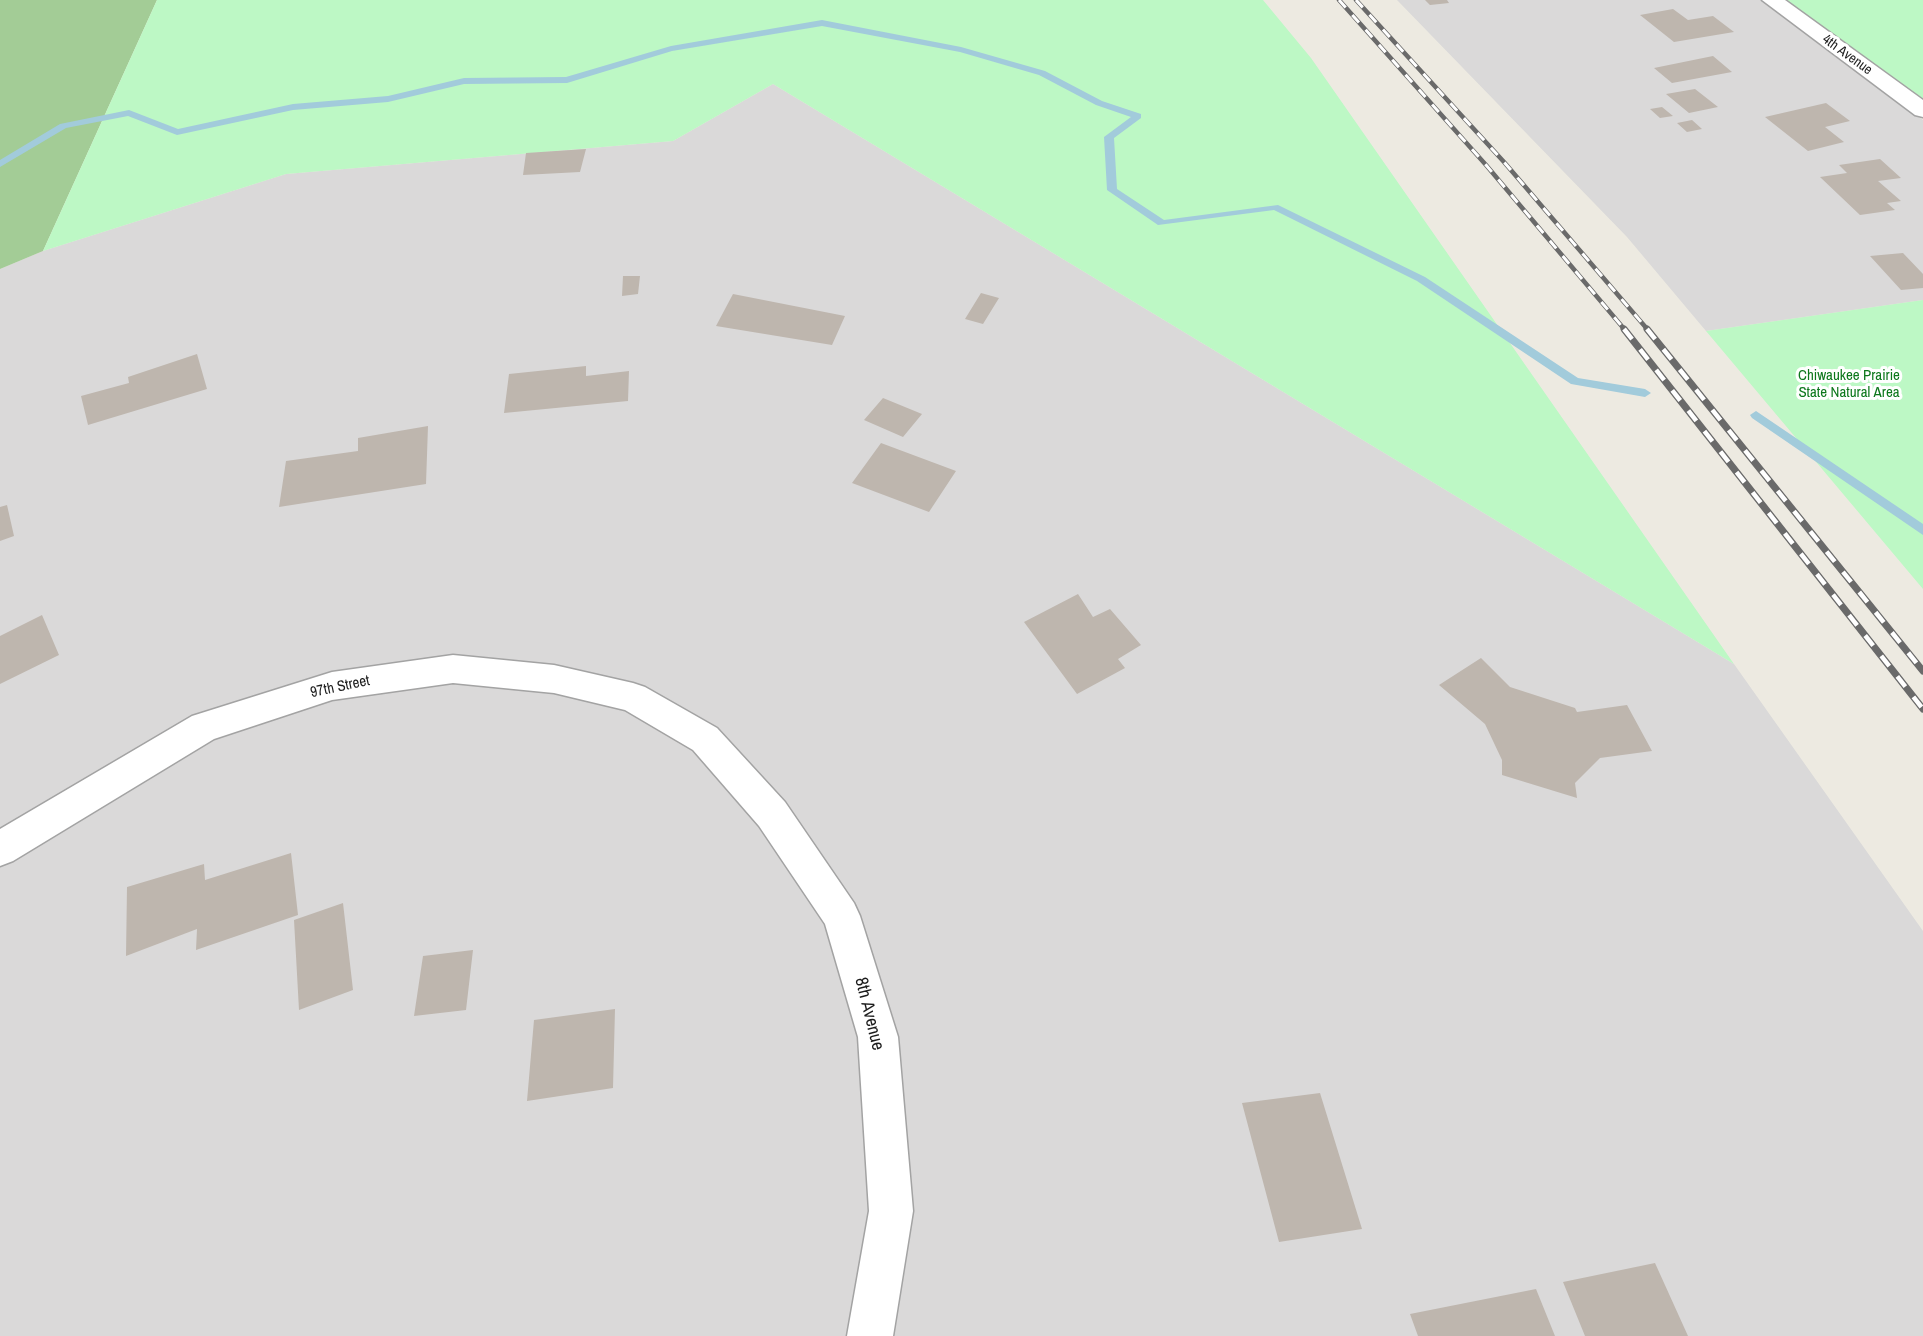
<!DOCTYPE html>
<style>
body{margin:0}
canvas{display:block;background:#edeae1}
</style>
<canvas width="1923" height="1336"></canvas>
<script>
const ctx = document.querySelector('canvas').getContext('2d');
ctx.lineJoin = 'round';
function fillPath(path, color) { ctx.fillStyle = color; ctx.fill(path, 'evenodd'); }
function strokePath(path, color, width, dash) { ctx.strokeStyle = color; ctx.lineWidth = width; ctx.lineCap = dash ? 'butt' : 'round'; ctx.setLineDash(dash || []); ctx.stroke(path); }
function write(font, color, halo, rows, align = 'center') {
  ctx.font = font + ' "Archivo Narrow",sans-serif'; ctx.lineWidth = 6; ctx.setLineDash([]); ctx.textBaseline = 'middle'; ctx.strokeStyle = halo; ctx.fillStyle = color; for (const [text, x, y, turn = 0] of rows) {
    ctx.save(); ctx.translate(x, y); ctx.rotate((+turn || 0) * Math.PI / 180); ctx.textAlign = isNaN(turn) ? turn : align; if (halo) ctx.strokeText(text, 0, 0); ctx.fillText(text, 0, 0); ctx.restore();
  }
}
const residential = new Path2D(`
 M1397,0H1761L1923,120V300L1706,331L1627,237Z
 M773,84L1734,664L1923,931V1336H0V269L43,251L286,174L673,141Z`);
const forest = new Path2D(`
 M0,0H157L43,251L0,269Z`);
const park = new Path2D(`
 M157,0H1263L1311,58L1734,664L773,84L673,141L286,174L43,251Z
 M1785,0H1923V99L1922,98Z
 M1923,300V589L1706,331Z`);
const stream = new Path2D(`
 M822,20L961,47L1045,71L1102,101L1141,114V118L1114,138L1117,189L1164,220L1278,205L1425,277L1578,378L1645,389L1651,393L1645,397L1571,384L1417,281L1274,210L1158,225L1107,190L1104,137L1131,117L1096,105L1039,75L960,52L822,26L672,51L567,83L464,84L388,102L293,110L177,135L128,116L66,128L0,167V160L60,124L129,110L178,129L293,104L388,96L464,78L566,77L671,46Z
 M1756,411L1923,524V535L1752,418L1750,415Z`);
const building = new Path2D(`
 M1425,0H1447L1449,3L1430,5Z
 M1673,9L1688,20L1713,16L1734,32L1674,42L1640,15Z
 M1713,56L1732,72L1672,83L1654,68Z
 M1695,89L1718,107L1689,113L1666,94Z
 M1826,103L1850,121L1825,127L1844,142L1808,151L1765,117Z
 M1662,107L1673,116L1660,118L1650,109Z
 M1692,120L1702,129L1687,132L1677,123Z
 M586,149L580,172L523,175L526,153Z
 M1880,159L1901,178L1878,181L1901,201L1887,203L1895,210L1860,215L1820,177L1847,173L1839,165Z
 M1903,253L1923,274V288L1901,290L1870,256Z
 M623,276H640L638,294L622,296Z
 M981,293L999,298L983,324L965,319Z
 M733,294L845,316L832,345L716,326Z
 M197,354L207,389L88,425L81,396L129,383L128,377Z
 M586,366V376L629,371L628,401L504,413L509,374Z
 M883,398L922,414L903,437L864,420Z
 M428,426L426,484L279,507L286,461L358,451V438Z
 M881,443L956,471L929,512L852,483Z
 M7,505L14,536L0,541V507Z
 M1078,594L1093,617L1110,609L1141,645L1118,659L1125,668L1077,694L1024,622Z
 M42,615L59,655L0,684V636Z
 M1481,658L1510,687L1575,708L1577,712L1627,705L1652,751L1600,758L1575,783L1577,798L1502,775V760L1485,724L1439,685Z
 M291,853L298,915L196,950L197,929L126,956L127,887L204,864L205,880Z
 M343,903L353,990L299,1010L294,920Z
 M473,950L466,1010L414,1016L423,956Z
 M615,1009L613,1088L527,1101L534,1020Z
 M1320,1093L1362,1229L1279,1242L1242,1103Z
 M1655,1263L1688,1336H1585L1563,1282Z
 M1536,1289L1555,1336H1418L1410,1314Z`);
const minor = new Path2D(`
 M1762,0H1785L1923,100V117L1915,115Z
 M453,655L554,665L633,683L645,687L717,728L785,802L854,903L860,916L898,1037L913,1211L893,1336H847L869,1211L858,1037L825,924L759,826L693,750L625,710L554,693L453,683L332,700L214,739L13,861L0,866V829L192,716L332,672Z`);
const railFar1 = new Path2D(`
 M1339,0L1486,165L1625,330
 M1356,0L1504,162L1648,330`);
const rail = new Path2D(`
 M1624,329L1923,709
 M1647,329L1923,671`);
const farStreetnames = [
 ["4th Avenue",1847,55,36]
];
const parkNames = [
 ["Chiwaukee Prairie",1849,376],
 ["State Natural Area",1849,393]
];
const streetNames = [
 ["97th Street",340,687,-12]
];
const nearStreetnames = [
 ["8th Avenue",869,1014,76]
];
fillPath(residential, '#dad9d9');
fillPath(forest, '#a3cc96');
fillPath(park, '#bdf8c5');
fillPath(stream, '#a2cbdb');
fillPath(building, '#beb6ae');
strokePath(minor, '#a3a3a3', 3);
fillPath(minor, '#fff');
strokePath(railFar1, '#6a6a6a', 4.5);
strokePath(rail, '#6a6a6a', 7);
strokePath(railFar1, '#fff', 3, [10]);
strokePath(rail, '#fff', 4.5, [13]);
write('14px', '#1c1c1c', '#fff', farStreetnames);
write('15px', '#0c771b', '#fff', parkNames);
write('15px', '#1c1c1c', '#fff', streetNames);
write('18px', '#1c1c1c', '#fff', nearStreetnames);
</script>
